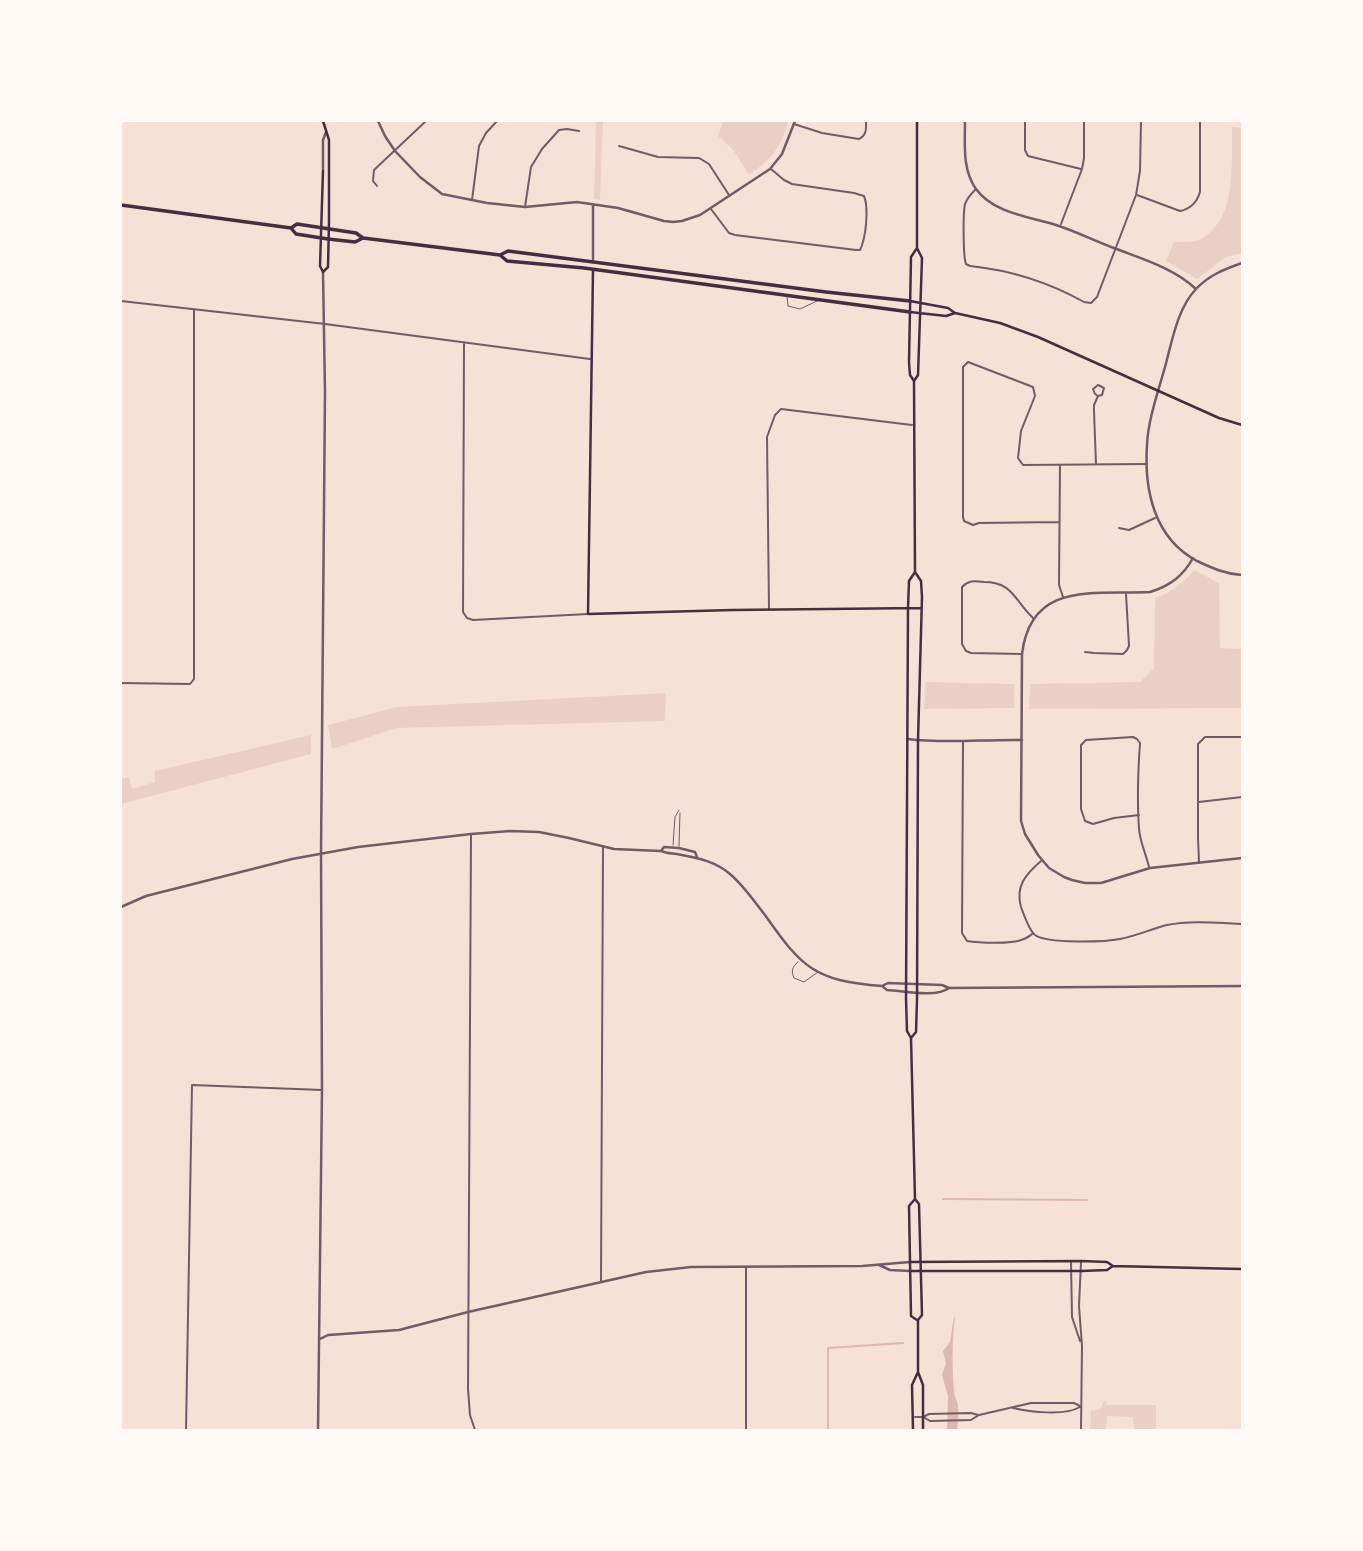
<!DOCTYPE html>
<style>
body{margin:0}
#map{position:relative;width:1363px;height:1551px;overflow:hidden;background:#f7e1d7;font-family:"Alegreya Sans",sans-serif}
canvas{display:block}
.frame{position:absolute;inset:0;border:122px solid #fffaf5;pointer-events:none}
</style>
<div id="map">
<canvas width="1363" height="1551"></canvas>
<div class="frame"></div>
</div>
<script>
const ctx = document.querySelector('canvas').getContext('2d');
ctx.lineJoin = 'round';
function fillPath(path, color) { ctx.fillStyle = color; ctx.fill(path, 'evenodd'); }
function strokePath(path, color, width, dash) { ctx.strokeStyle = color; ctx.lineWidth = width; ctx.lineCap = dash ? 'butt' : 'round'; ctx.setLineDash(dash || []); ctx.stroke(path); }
const green = new Path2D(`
 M596,121H603L600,200L594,199Z
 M723,121H789C778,151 775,156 749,175L734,151L718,136Z
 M1232,127L1242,128V253L1226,257L1197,279L1166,261L1174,242C1182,242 1194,243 1201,239C1238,218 1231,163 1232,127Z
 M1194,570L1219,583L1220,648L1242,649V708L1029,709L1030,684L1140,682L1154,668L1155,598C1172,593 1183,583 1194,570Z
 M926,682L1014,684V708L924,709Z
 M666,693L665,721L397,728L332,749L328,725L397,707Z
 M311,735V754L121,804V779L129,777L132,789L155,782V771Z
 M1104,1401H1106L1107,1405H1156V1430H1134L1133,1417L1107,1416L1106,1430H1090L1091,1411L1100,1409Z`);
const water = new Path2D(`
 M954,1317H955C952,1341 952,1367 954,1391C954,1397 958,1401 958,1407C959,1415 958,1423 957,1430H947L948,1396L942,1375L946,1363L943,1351L950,1342Z`);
const stream = new Path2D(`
 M943,1199L1087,1200
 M828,1430V1348L903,1343`);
const service = new Path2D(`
 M787,296L788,306L800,309L817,301
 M673,845L675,817L679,810
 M679,846L680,813
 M798,962C792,967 791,971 794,978L804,982L818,972`);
const minor = new Path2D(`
 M1025,121V150L1028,156L1081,169
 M794,124L822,133L859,139C867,135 866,129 866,121
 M619,146L658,157L699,158L709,164L729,195
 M377,186L373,181L374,170L426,121
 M975,190C971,194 967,198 965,204C963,212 963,257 966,264L970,266C1009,270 1050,283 1084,302L1091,303L1097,297L1136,195L1140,171L1141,121
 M1137,195L1180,211C1190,209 1197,202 1200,192V121
 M472,200L479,146L486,133L497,121
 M525,207L531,167L542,149L559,130L567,129L579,131
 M711,209L729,233L735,235L856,250H860C866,238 869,208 864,196L854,193L792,184L784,180L771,169
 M1061,224L1082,169L1084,158V121
 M121,301L325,324L590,359
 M464,344L463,612L467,618L473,620L588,614
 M1096,464L1094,411V405L1098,396L1102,395L1104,388L1098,385L1093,389L1095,394L1098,396
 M1060,465L1059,585L1063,597
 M1059,522L979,523L973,525L964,521L963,517V367L968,362L1033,387L1035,396L1021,431L1018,458L1023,465L1147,464
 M1119,528L1129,530L1155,518
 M769,609L767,437L775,415L781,409L912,425
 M1085,652L1094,653L1123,654L1127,650L1129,646L1126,594
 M1022,654L971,653L966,651L962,644V587C969,580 974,581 984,582C1013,582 1014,600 1033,618
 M121,683L190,684L194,679V310
 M963,742L962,933L967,941C979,943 1011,944 1021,940C1024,939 1030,936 1032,934
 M1199,802L1242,797
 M1139,815L1114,818L1093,824L1085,821L1081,809V745L1086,740L1133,737L1137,739L1140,743C1138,771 1137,800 1139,829C1140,842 1146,854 1149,867
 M471,835L468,1389L470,1415L475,1430
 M1041,861C1026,874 1015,886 1021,907C1024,915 1029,930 1035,935C1047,944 1105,942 1120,939C1136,936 1151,929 1167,925C1191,920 1218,923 1242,924
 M1199,862L1198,838V744L1205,737H1242
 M1071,1261L1072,1317L1080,1341
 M1081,1262L1079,1306L1082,1346L1081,1430
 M601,1281L603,846
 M1013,1408C1030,1412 1065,1416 1080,1407
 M915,1417H923L929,1414L971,1413L978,1415
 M925,1418L930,1421L971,1420L979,1415L1031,1403H1074L1080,1406
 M186,1430L192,1085L322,1090
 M746,1430V1267`);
const tertiary = new Path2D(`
 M378,121L385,136L395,151L420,177L442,194L487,203L525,207L577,202L618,208L664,221L673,222L682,221L700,215L770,169L782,154L795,121
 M965,121C965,144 962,169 976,189C994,214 1032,217 1059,226C1077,232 1095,241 1114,248C1142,259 1174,268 1196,289
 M323,170V140L326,132
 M593,206V262
 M1242,263C1225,269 1209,275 1196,289C1177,309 1172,342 1165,367C1158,392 1148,420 1147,445C1144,490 1154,538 1197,561C1212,568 1225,574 1242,575
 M1193,558C1183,576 1170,586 1150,592C1095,595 1031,580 1022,654L1021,821L1025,834L1038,855L1049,868L1064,877L1072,880L1085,883H1101L1150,868L1242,858
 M908,739C946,744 984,739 1022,740
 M661,851L664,847L679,848L695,852L697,857
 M121,907L146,896L292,859L358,847L471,834L510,831L539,832L569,838L614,849L661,851C668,854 674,853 682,855C699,858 716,862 730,874C744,886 754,901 765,915C802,968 815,981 882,986L887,990C904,991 936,998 949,988
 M882,986L888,983L942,985L949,988L1242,986
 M879,1265L890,1270L910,1271
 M320,1339L328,1335L399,1330L468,1312L646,1272L691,1267L862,1266L910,1262
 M318,1430L322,1090L321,853L325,392L323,272`);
const secondary = new Path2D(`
 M917,121V248L922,258L918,375L914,381L915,572L909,581L908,608L906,999L907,1031L911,1038L915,1199L919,1204L922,1315L918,1320V1372L923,1385V1430
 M323,171L320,266L323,272
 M593,270L588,614L732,610L921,608
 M323,272L328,267L329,223V140L323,121
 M910,301L948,308L955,313L1000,323L1038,337L1219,418L1242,425
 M910,312L946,316L955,313
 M914,381L910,375L909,362L911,257L917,248
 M911,1038L916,1032L917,1000L918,740L922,597L921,581L915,572
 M915,1199L909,1206L911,1316L917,1320
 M910,1262L1081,1261L1107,1262L1113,1266L1242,1269
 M910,1271H1081L1107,1270L1113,1266
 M913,1430L912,1385L918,1372`);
const primary = new Path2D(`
 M121,205L291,228L296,234L328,239L355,242L363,238
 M291,228L297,224L356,233L363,238L500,255L508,251L826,292L910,301
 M500,255L507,261L584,268L910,312`);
fillPath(green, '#ebcfc5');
fillPath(water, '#dcb8b0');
strokePath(stream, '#dcb8b0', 2);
strokePath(service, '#755966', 1);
strokePath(minor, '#755966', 2);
strokePath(tertiary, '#755966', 2.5);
strokePath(secondary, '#4a2c40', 2.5);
strokePath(primary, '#4a2c40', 3.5);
</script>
